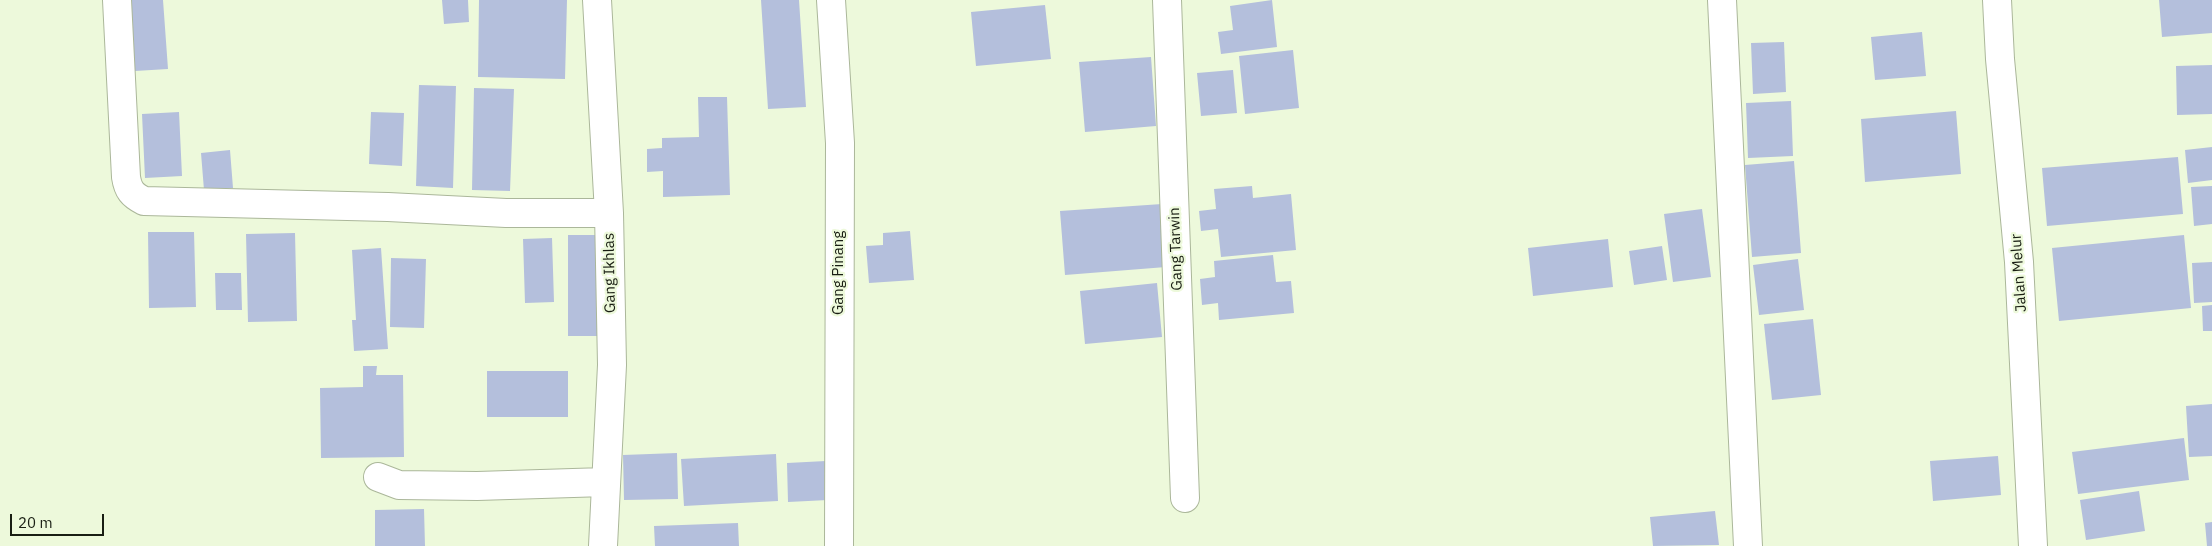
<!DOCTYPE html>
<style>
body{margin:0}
#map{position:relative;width:2212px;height:546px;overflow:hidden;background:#edf9db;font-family:"IBM Plex Sans",sans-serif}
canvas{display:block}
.scale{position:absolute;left:10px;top:514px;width:94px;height:22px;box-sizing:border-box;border:2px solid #191e13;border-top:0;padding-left:6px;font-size:15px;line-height:18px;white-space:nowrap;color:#191e13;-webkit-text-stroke:4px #edf9db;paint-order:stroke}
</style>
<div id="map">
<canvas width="2212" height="546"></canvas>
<div class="scale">20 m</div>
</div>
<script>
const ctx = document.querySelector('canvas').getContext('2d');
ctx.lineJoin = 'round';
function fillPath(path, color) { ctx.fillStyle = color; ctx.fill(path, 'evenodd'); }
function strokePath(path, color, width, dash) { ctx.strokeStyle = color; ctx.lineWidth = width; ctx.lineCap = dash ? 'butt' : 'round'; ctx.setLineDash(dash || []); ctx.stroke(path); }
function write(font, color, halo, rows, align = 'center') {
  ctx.font = font + ' "IBM Plex Sans",sans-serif'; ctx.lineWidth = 4.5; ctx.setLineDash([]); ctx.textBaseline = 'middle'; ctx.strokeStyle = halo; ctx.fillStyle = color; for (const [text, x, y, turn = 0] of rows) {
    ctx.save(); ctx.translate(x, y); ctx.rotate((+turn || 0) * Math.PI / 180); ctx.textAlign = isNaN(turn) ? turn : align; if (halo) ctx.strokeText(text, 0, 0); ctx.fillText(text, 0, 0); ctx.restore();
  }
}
const building = new Path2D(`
 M128,0H163L168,69L135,71Z
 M442,0H468L469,22L444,24Z
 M479,0H567L565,79L478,77Z
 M761,0H799L806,107L768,109Z
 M1272,0L1277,47L1221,54L1218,32L1233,30L1230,6Z
 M2159,0H2212V33L2162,37Z
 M1045,5L1051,59L976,66L971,12Z
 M1922,32L1926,76L1875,80L1871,37Z
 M1784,42L1786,92L1753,94L1751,43Z
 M1293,50L1299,108L1245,114L1239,56Z
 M1151,57L1156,126L1085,132L1079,62Z
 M2212,65V114L2177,115L2176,66Z
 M1233,70L1237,113L1201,116L1197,73Z
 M419,85L456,86L453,188L416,186Z
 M474,88L514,89L510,191L472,190Z
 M698,97H727L730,195L663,197V171L647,172V149L662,148V138L699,137Z
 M1791,101L1793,156L1748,158L1746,103Z
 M1956,111L1961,174L1865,182L1861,119Z
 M179,112L182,176L145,178L142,114Z
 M371,112L404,113L402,166L369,164Z
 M2212,147V180L2188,183L2185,150Z
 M230,150L233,188L204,190L201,153Z
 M2178,157L2183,214L2047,226L2042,168Z
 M1794,161L1801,253L1752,257L1745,165Z
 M1252,186L1253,198L1291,194L1296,250L1221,257L1218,229L1201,231L1199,211L1216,209L1214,189Z
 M2212,186V224L2194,226L2191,187Z
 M1162,204L1166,267L1065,275L1060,211Z
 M1702,209L1711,277L1673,282L1664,214Z
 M910,231L914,280L869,283L866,246L883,245V233Z
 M148,232H194L196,307L149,308Z
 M295,233L297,321L248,322L246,234Z
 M568,235H598L599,336H568Z
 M2184,235L2191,308L2059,321L2052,248Z
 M552,238L554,302L525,303L523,239Z
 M1608,239L1613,287L1533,296L1528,248Z
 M1662,246L1667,280L1634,285L1629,251Z
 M381,248L388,349L354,351L352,320H356L352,250Z
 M1273,255L1276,282L1291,281L1294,313L1219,320L1218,303L1202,305L1200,279L1215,277L1214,261Z
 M391,258L426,259L424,328L390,327Z
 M1798,259L1804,310L1759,315L1753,265Z
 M2212,262V302L2194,303L2192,263Z
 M215,273H241L242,310H216Z
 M1157,283L1162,337L1085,344L1080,291Z
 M2212,305V331H2203L2202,306Z
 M1813,319L1821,395L1772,400L1764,324Z
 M363,366H377L376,375H403L404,457L321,458L320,388L363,387Z
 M487,371H568V417H487Z
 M2212,404V456L2189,457L2186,406Z
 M2184,438L2189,480L2078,494L2072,452Z
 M677,453L678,499L624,500L623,455Z
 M776,454L778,501L684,506L681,459Z
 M1998,456L2001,495L1933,501L1930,461Z
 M826,461L828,500L788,502L787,463Z
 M2139,491L2145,531L2086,540L2080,500Z
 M424,509L425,546H375V510Z
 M1715,511L1719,545L1653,546L1650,517Z
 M2212,522V546H2207L2205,523Z
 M738,523L739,546H655L654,526Z`);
const street = new Path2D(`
 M117,0L126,177C128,190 132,195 144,201L388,207L506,213H609
 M597,0L609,213L612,365L603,546
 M831,0L840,143L839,546
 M1167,0L1185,498
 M1722,0L1748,546
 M1997,0L2000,59L2019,262L2033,546
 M378,477L399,485L477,486L605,482`);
const streetNames = [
 ["Gang Tarwin",1176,249,-92],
 ["Gang Ikhlas",610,273,-91],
 ["Gang Pinang",839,273,-90],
 ["Jalan Melur",2019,273,-94]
];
fillPath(building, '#b4bfdc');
strokePath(street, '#abb79a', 30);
strokePath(street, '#fff', 28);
write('15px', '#191e13', '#edf9db', streetNames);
</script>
